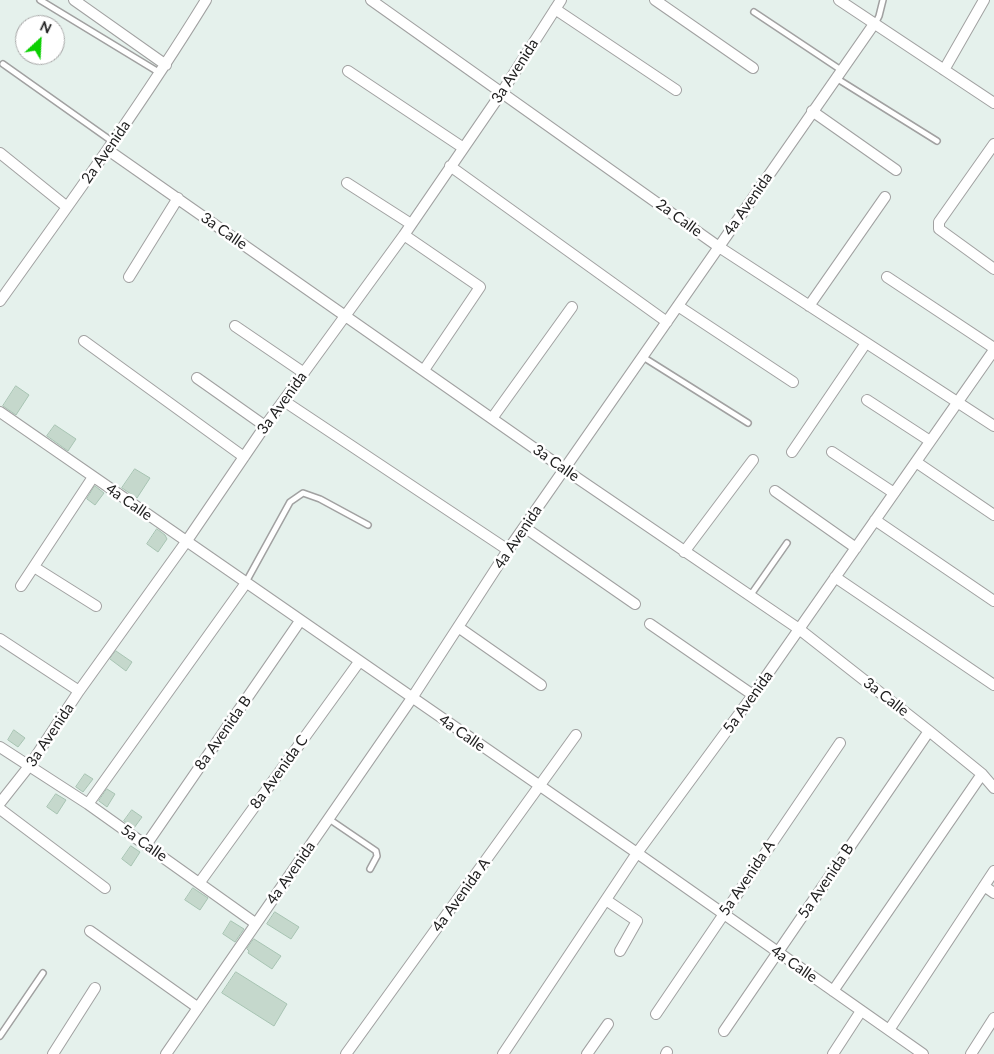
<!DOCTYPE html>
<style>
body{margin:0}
#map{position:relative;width:994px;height:1054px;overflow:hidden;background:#e5f1ec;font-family:Lato,sans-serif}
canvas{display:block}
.north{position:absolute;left:15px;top:15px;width:50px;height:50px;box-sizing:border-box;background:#fff;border:1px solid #a6a6a6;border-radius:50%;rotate:25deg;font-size:14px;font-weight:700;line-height:20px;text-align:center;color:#202020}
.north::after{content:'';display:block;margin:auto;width:18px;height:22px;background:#0acf00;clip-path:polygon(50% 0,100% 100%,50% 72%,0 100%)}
</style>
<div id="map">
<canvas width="994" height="1054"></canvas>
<div class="north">N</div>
</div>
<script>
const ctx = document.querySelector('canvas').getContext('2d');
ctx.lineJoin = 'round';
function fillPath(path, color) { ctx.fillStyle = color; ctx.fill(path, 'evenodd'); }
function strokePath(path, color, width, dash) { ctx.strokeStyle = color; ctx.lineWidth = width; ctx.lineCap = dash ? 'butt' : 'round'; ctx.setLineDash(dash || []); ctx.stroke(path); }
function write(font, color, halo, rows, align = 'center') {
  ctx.font = font + ' Lato,sans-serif'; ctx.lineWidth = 5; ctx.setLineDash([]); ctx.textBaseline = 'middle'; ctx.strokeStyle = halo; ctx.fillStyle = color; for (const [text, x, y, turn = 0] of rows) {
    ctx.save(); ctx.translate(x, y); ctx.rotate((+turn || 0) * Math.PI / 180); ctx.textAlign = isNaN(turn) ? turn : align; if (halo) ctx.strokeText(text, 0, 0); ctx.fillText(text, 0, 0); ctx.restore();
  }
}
const building = new Path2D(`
 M16,386L29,395L16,415L3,406Z
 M55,425L76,439L68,451L47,436Z
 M135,469L150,478L137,498L122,488Z
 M95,486L104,493L95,505L87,499Z
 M157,529L165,535L167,539L158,552L147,544Z
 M116,651L132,662L126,671L110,659Z
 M14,730L25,738L18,747L8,740Z
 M85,774L93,779L83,792L76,787Z
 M107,789L115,794L107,807L99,801Z
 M56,794L66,800L57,814L47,807Z
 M132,810L142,817L134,828L124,821Z
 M131,846L140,852L131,866L122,859Z
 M193,888L208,898L200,910L185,900Z
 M275,912L299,927L291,939L267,924Z
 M231,921L244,929L235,942L223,934Z
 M254,939L281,956L272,969L248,953L249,951L247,949Z
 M236,972L287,1004L274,1026L222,993Z`);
const service = new Path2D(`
 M40,0L160,73
 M754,12L841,70
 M875,24L879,16L883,0
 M3,64L113,142
 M836,78L937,141
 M643,357L748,423
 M246,582L290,502L303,493L320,499L368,525
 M750,596L787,543
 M329,819L376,851L377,856L370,869
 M0,1036L43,973`);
const minor = new Path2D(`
 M74,0L166,65
 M371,0L719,247L994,426
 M655,0L753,68
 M839,0L994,103
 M555,9L676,90
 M944,70L984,0
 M348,71L462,147
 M812,111L896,170
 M994,144L939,222V229L994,269
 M108,150L564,469L799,629L929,731L982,774L994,788
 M0,153L67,207
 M450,166L667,322
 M347,183L411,224
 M404,235L480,287L424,370
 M129,277L178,198
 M887,277L994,348
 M0,301C71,202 142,104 206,0
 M678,306L793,382
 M809,306L885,197
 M235,326L304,373
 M84,341L244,457
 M197,378L265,426
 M867,400L930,441
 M284,401L508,550
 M0,412L637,853L923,1054
 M493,417L572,307
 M792,452L866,343
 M832,452L894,493
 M916,462L994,515
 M775,491L856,548
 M875,520L994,601
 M524,527L635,604
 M684,552L753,460
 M34,567L96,606
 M835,577L994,685
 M21,586L93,477
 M650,624L753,695
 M458,627L541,685
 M0,639L79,691
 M0,747L88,804L255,923
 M0,803L30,765L79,691L186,542L265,426L404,235L502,92L561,0
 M88,804L246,583
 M0,809L105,888
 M146,845L300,621
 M200,882L359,662
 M984,886L994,893
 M606,900L637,921L620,951
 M90,931L197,1007
 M833,991L982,774
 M656,1014L840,743
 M889,1030L994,871
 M724,1031L929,731
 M53,1054L95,988
 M166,1054L412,698L508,550L874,24
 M346,1054L576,735
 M503,1054L637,853L753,695L994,350
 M587,1054L608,1024
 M666,1054L667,1052
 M833,1054L861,1011
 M971,1054L994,1018`);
const streetNames = [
 ["3a Avenida",515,71,-57],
 ["2a Avenida",106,152,-55],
 ["4a Avenida",748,204,-55],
 ["2a Calle",679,218,36],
 ["3a Calle",224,231,35],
 ["3a Avenida",282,403,-54],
 ["3a Calle",556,463,35],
 ["4a Calle",129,502,35],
 ["4a Avenida",518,537,-56],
 ["3a Calle",886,697,38],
 ["5a Avenida",748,702,-54],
 ["8a Avenida B",223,733,-55],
 ["4a Calle",462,733,35],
 ["3a Avenida",50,735,-56],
 ["8a Avenida C",279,772,-54],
 ["5a Calle",144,843,35],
 ["4a Avenida",291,873,-55],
 ["5a Avenida A",747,878,-56],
 ["5a Avenida B",826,881,-56],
 ["4a Avenida A",461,895,-54],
 ["4a Calle",794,964,35]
];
fillPath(building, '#c5d8cc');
strokePath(building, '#a7c3b2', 1);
strokePath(service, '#a1a1a1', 8);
strokePath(minor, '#a1a1a1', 12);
strokePath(service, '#fff', 5);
strokePath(minor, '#fff', 10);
write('15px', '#202020', '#fff', streetNames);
</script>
